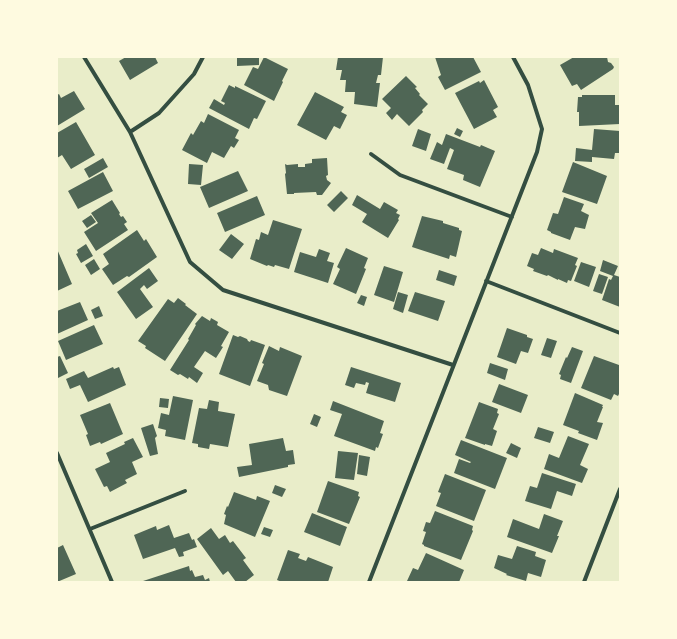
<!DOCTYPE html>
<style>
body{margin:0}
#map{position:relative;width:677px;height:639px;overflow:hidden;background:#e9edc9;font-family:"Source Sans 3",sans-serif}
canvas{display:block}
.frame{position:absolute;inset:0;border:58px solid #fefae0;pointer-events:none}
</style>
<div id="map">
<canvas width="677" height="639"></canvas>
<div class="frame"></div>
</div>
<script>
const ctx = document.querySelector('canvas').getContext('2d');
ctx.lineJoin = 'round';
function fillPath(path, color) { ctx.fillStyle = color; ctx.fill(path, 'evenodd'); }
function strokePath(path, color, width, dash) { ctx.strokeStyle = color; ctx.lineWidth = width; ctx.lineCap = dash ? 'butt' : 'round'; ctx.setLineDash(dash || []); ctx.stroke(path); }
const building = new Path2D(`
 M126,57H155L158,63L130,80L119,61Z
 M237,57H259V65L237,66Z
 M264,57L288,69L282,81L283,82L274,101L244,85L253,67L258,69Z
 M338,57H383L381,75H378L376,83H380L377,107L354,104L355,92H345L346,80H340L342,70H336Z
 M435,57H473L481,72L445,90L438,77L441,75Z
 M574,57H607L608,62L611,63L614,67L613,69L581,90L577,84L572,86L560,65Z
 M406,76L417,87L415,88L420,94L419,95L428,104L422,110L423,112L409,126L397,114L392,120L386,113L391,108L382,99Z
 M484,80L498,107L493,110L497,117L474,129L455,93L479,81L480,83Z
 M229,85L235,88V86L266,101L257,119L254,118L249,129L209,108L214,99L224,105L225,103L221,101Z
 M74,91L85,109L57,126V95L59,94L61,98Z
 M315,92L344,107L341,112L347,115L340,129L334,126L326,140L297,125Z
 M582,95H615V105H620V124L579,126V112H577L578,97H582Z
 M208,114L239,130L235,138L239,140L234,148L231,146L224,158L212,152L207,163L182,150L191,133L193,135L201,121L204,123Z
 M76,122L95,155L71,169L62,155L57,158V133Z
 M457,128L463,131L460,137L454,134Z
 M418,129L431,134L426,151L412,146Z
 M594,129L620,131V153H615L614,159L592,157V162L575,161L576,148L592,150Z
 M446,134L480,147L481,145L495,151L480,187L463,180L464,175L447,169L454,150L450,148L444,164L430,159L437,142L442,145Z
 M103,158L108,167L89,178L84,169Z
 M327,158L328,175L326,176L327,180L331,183L322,195H317L316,192L294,193V194H287L285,174L286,173L285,164L287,165L298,164V167H305V164L312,163V159Z
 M573,162L607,176L597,204L562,192Z
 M189,164L203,165L201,185L188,184Z
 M238,171L248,191L209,208L200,187Z
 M103,172L113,191L78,209L68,191Z
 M341,191L348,198L334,212L327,205Z
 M357,195L380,209L384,202L398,210L396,213L400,215L398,219L399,220L388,238L362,222L367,214L352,205Z
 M257,196L265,215L225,232L217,213Z
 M564,197L584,204L581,211L589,215L585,229L575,227L570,240L551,233V232L547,230L553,213L558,214Z
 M112,200L120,213L119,214L121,217L123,216L127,222L124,224L128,230L96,251L84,232L98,223L91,213Z
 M91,215L96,222L87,228L82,221Z
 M422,216L443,221V223L459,228V230L462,231L456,257L450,255L449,259L412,247Z
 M273,220L302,229L289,269L275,265L274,267L268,265L267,266L250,259L256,239L259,240L261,232L268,235Z
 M137,230L144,241L146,239L157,257L129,277L127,276L113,285L102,269L109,264L103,254Z
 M231,234L244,244L232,259L219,250Z
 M86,244L93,256L81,263L76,254L78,253L77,250Z
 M346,248L368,258L364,268L366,269L356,294L333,284L340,269L337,267Z
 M541,248L553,253L554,249L578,258L575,265L577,266L571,281L568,280L567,283L558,279V280L548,275L547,276L533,271L534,269L527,266L532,253L538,255Z
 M57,249L72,284L57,291Z
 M319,249L330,253L327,261L334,263L328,283L294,272L300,252L316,257Z
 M94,259L100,269L91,275L85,265Z
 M603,260L618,266L614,275L620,277V307L602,300L609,279L611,280L613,276L600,271Z
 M581,262L596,267L589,287L574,281Z
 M384,266L403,272L394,302L374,295Z
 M149,268L158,281L147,289L144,285L140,289L153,307L136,319L117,292Z
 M439,270L457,276L454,286L436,280Z
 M599,274L608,277L602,294L593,291Z
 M398,292L408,295L403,313L393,309Z
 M415,292L445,301L438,321L408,311Z
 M361,295L367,297L364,306L357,303Z
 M178,298L186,304L185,305L197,314L165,361L145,348L146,346L138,341L168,299L174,303Z
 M80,302L88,320L57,334V311Z
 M99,306L103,316L95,319L91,310Z
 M202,316L210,321L211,318L218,322L217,325L229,332L221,346L223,347L216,358L205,351L194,367L203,373L197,383L189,377L188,379L180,374L178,375L170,370L189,340L188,339L196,325L195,324Z
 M94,325L103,344L66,360L58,341Z
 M507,328L527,335V337L533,339L528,353L521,351L516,364L497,357Z
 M233,335L238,337L240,336L247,339L248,341L250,342L251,340L265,345L250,386L219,374Z
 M547,338L557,341L551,358L541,355Z
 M269,346L279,351L280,347L302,356L287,396L269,390L268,385L257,381L264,364L262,363Z
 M572,347L583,351L571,383L560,379L561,375L559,374L566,357L567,358Z
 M60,356L68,373L58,378L57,357Z
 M594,356L619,365L620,392L618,396L614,394L611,400L581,388Z
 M490,363L508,369L505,380L487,373Z
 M113,367L114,369L119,367L126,385L88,402L80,385L70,389L66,379L84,371L88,378Z
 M351,367L401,383L395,402L366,393L369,383L366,382L365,385L356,383L354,388L345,385Z
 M499,384L528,395L521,413L492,402Z
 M575,393L603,405L602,407H603L597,422L603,423L597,440L578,433L579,431L563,425Z
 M173,396L193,400L185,440L165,436L166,430L158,428L161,413L169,415Z
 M160,398L169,399L168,408L159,407Z
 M209,400L219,402L218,411L235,414L228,447L210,444L209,449L198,447V444L192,443L199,408L207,409Z
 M333,401L384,421L380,433L383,434L378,448L376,447L375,451L334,436L342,414L330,410Z
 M479,402L498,409L497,413L499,414L493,429L497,431L492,446L485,444V445L465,438Z
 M110,403L123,434L101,444L100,442L90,446L86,435L88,434L80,415Z
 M314,414L321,417L317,427L310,424Z
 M153,424L157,436L155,438L158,454L150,456L141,428Z
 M538,427L554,432L550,443L534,438Z
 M568,436L589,444L580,465L588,469L582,483L544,469L549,454L559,458Z
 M133,438L143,457L132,462L137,474L125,480L127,483L110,492L107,486L104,487L95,469L110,462L106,453L125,444L124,442Z
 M283,438L286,451L293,450L295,464L288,465V467L239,477L237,467L252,465L249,444Z
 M461,440L507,458L495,489L454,473L459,459L470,463L471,462L455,455Z
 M511,443L521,448L517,458L506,453Z
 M338,451L358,453L354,480L335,478Z
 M359,455L370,457L367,476L357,474Z
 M542,473L576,484L572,496L557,491L551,509L525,501L530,486L537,488Z
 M445,474L486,490L474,521L436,506L441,493L438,492Z
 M328,481L359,492L358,496L360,497L349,524L317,512Z
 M275,485L286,489L282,497L272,493Z
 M234,492L256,500L257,496L270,501L255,537L224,524L226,515L224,514L227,506L228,507Z
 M435,511L473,526L472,530L473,531L461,560L424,546V545L422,544L426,532L423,531L426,522L430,523Z
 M312,513L347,527L340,546L304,532Z
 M544,514L563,521L557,536H559L552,553L507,537L513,519L539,529Z
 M169,525L174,538L189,533L192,540L194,539L197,547L183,552L184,556L179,557L175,548L143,559L134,535L156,526L157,530Z
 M264,527L273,530L270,537L261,534Z
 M211,528L219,539L225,535L230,543L233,541L246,558L243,560L254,575L245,582H236L228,571L223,575L197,539Z
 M63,545L76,574L57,582V548Z
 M517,546L536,552L535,556L546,560L541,577L528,573L526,581L506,575L507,574L494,568L498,555L512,559Z
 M288,550L300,554L298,558L306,561L308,557L333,567L328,582H282L277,580Z
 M426,553L464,570L459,582H410L407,581L413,568L418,570Z
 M189,566L190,571L192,570L195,577L203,575L205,580L209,578L210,582H140Z`);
const minor = new Path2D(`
 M84,57L130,132L190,262L223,290L453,365
 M130,132L159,113L194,74L203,57
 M371,154L400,175L512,217
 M486,281L620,333
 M57,453L112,582
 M90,529L185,491
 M369,582L537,152L542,129L528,85L513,57
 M584,582L620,489`);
fillPath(building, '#4f6655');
strokePath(minor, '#344e41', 4);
</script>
